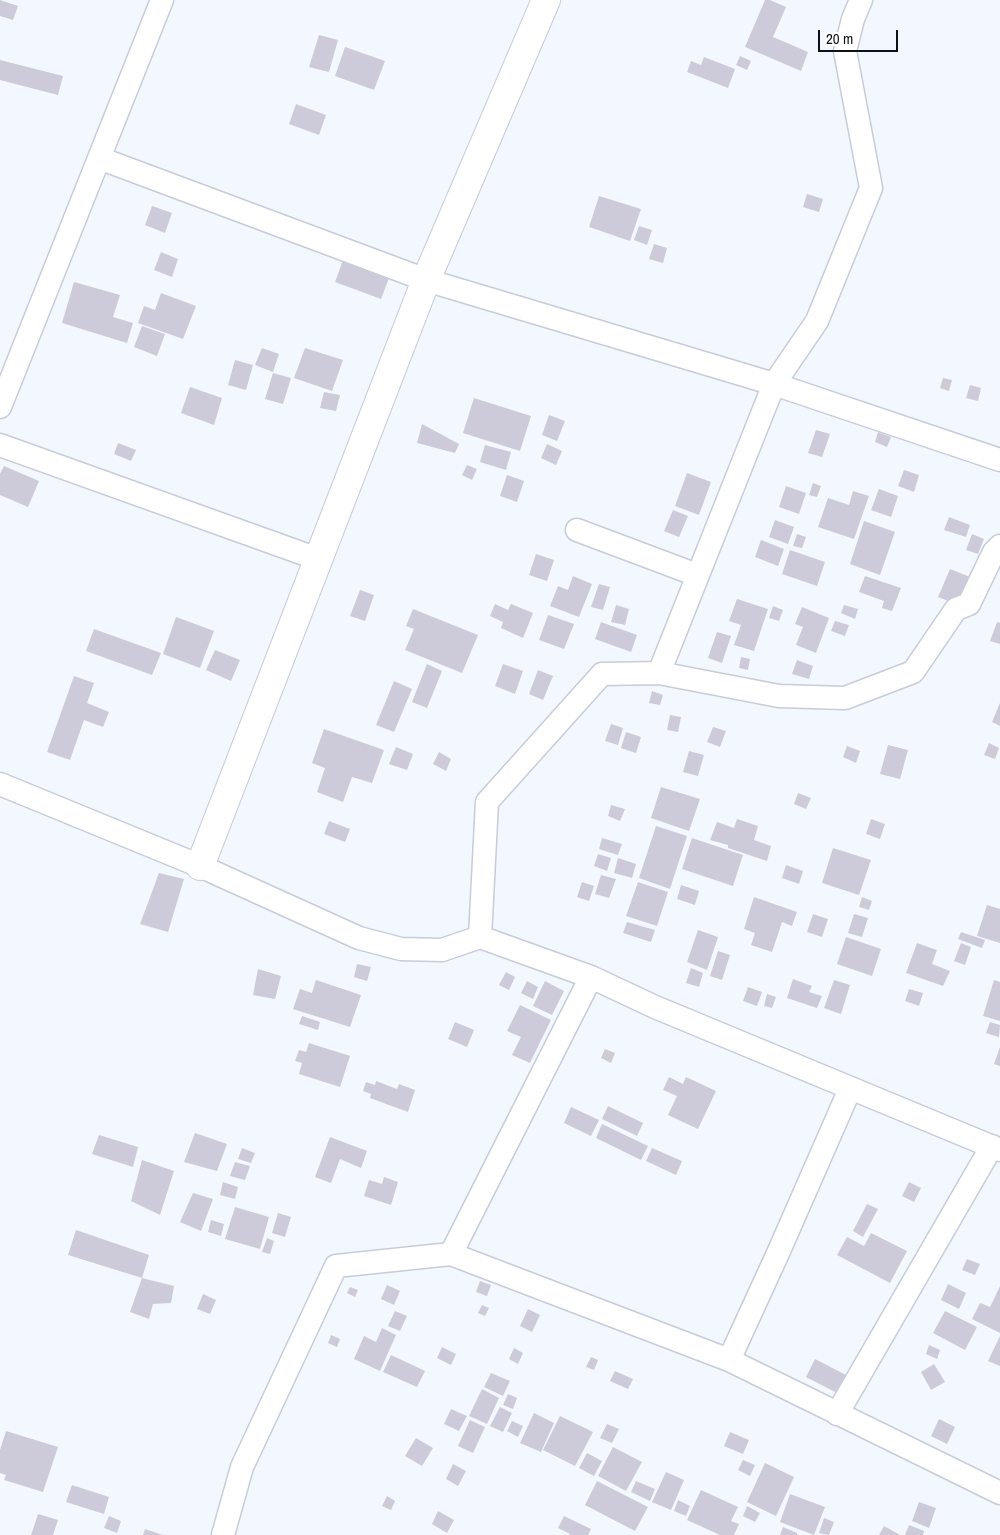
<!DOCTYPE html>
<style>
body{margin:0}
#map{position:relative;width:1000px;height:1535px;overflow:hidden;background:#f3f7ff;font-family:"Archivo Narrow",sans-serif}
canvas{display:block}
.scale{position:absolute;left:818px;top:30px;width:80px;height:22px;box-sizing:border-box;border:2px solid #0f1115;border-top:0;padding-left:6px;font-size:15px;line-height:18px;white-space:nowrap;color:#0f1115;-webkit-text-stroke:4px #fff;paint-order:stroke}
</style>
<div id="map">
<canvas width="1000" height="1535"></canvas>
<div class="scale">20 m</div>
</div>
<script>
const ctx = document.querySelector('canvas').getContext('2d');
ctx.lineJoin = 'round';
function fillPath(path, color) { ctx.fillStyle = color; ctx.fill(path, 'evenodd'); }
function strokePath(path, color, width, dash) { ctx.strokeStyle = color; ctx.lineWidth = width; ctx.lineCap = dash ? 'butt' : 'round'; ctx.setLineDash(dash || []); ctx.stroke(path); }
const building = new Path2D(`
 M0,0L18,6L13,20L0,16Z
 M765,0H770L786,7L773,37L808,52L801,71L745,47Z
 M319,35L338,40L329,72L309,67Z
 M345,47L385,61L374,90L335,76Z
 M740,56L751,61L747,70L736,65Z
 M704,57L735,69L728,88L687,72L691,61L701,65Z
 M0,60L63,76L58,95L0,80Z
 M296,104L326,115L319,135L289,124Z
 M807,194L823,199L819,212L803,207Z
 M599,196L641,209L630,241L589,227Z
 M152,206L172,213L165,233L145,225Z
 M639,226L652,230L647,245L634,240Z
 M654,244L667,248L663,263L649,259Z
 M161,252L178,259L172,277L154,270Z
 M343,260L389,278L381,299L335,282Z
 M74,282L120,295L113,317L133,323L127,343L62,323Z
 M161,293L196,306L183,339L138,323L144,306L155,310Z
 M142,326L165,334L157,356L134,347Z
 M262,348L279,354L273,372L255,365Z
 M305,348L343,360L332,391L294,378Z
 M235,360L253,365L246,390L228,385Z
 M273,373L291,378L283,404L265,399Z
 M943,378L952,380L949,391L940,388Z
 M970,385L981,388L978,401L966,398Z
 M190,387L222,398L214,425L181,413Z
 M324,392L340,395L336,411L320,408Z
 M474,398L531,416L520,451L463,433Z
 M549,415L565,421L557,441L542,435Z
 M422,424L459,444L455,453L417,443Z
 M816,430L830,434L822,457L808,453Z
 M878,432L891,437L887,447L875,442Z
 M118,443L136,450L131,461L114,454Z
 M547,444L562,451L556,465L541,458Z
 M485,445L511,452L506,470L480,462Z
 M467,465L477,469L472,480L462,475Z
 M4,466L39,481L28,507L0,495V474Z
 M904,470L919,475L914,492L898,486Z
 M687,473L711,482L699,515L675,506Z
 M507,475L524,481L517,502L500,496Z
 M813,483L821,486L817,497L809,495Z
 M786,486L806,493L799,514L779,507Z
 M879,489L898,496L891,517L871,510Z
 M853,491L869,496L854,539L818,527L828,498L849,505Z
 M673,510L688,516L679,537L664,531Z
 M949,517L970,525L966,537L944,530Z
 M775,520L794,527L788,544L769,537Z
 M864,521L895,532L880,575L850,564Z
 M797,534L806,537L802,548L793,546Z
 M972,534L984,539L978,554L966,550Z
 M761,540L784,549L778,566L755,557Z
 M790,550L825,562L817,586L782,574Z
 M536,554L554,560L547,581L529,575Z
 M950,569L970,577L959,605L938,597Z
 M573,576L592,584L579,617L550,606L558,586L568,590Z
 M865,576L901,588L892,611L882,608L884,601L859,592Z
 M599,584L610,587L603,610L591,607Z
 M360,590L374,595L365,621L350,616Z
 M737,599L768,609L754,651L734,645L741,625L729,621Z
 M495,604L508,610L511,604L533,613L523,638L501,628L503,622L490,616Z
 M616,605L629,609L625,625L611,622Z
 M844,605L858,609L855,619L841,613Z
 M773,606L783,610L779,621L769,618Z
 M802,607L829,618L816,653L796,645L803,627L795,624Z
 M413,609L478,635L462,673L405,650L414,629L406,626Z
 M548,615L574,624L564,649L539,640Z
 M176,617L214,631L200,668L163,654Z
 M835,621L849,625L845,636L831,631Z
 M601,622L637,635L631,652L595,639Z
 M997,622L1000,623V644L990,641Z
 M94,629L161,653L152,675L86,651Z
 M717,632L731,636L722,663L708,658Z
 M215,650L240,660L231,681L206,670Z
 M741,657L750,659L748,670L739,668Z
 M797,660L813,666L809,679L792,674Z
 M427,664L442,671L427,708L412,702Z
 M503,664L523,671L515,694L495,686Z
 M538,670L553,676L543,700L529,694Z
 M74,676L94,683L87,703L109,712L103,727L84,720L70,760L47,752Z
 M394,681L412,689L394,732L376,725Z
 M652,691L663,695L660,705L649,703Z
 M1000,703V726L992,722Z
 M670,715L681,717L678,732L667,730Z
 M611,724L623,728L618,745L605,741Z
 M713,727L726,731L720,747L707,742Z
 M324,729L384,750L372,783L352,777L343,802L317,792L325,768L312,763Z
 M626,732L641,737L636,753L621,748Z
 M989,743L999,748L995,759L984,755Z
 M888,745L908,750L900,779L880,774Z
 M847,746L860,751L856,763L843,757Z
 M396,747L413,754L407,770L389,764Z
 M689,751L704,755L698,776L683,772Z
 M439,752L451,759L446,771L433,764Z
 M661,787L700,799L689,831L651,818Z
 M798,793L811,798L806,809L794,804Z
 M611,805L625,809L620,821L608,816Z
 M737,819L758,826L754,840L771,846L767,861L728,848V845L710,840L717,822L734,828Z
 M871,819L885,824L880,839L866,834Z
 M329,821L350,829L345,842L324,834Z
 M656,826L687,836L670,889L639,878Z
 M602,838L622,844L618,855L599,849Z
 M692,838L743,855L733,886L682,869Z
 M833,848L871,860L859,895L822,883Z
 M598,854L611,858L607,871L594,866Z
 M618,858L636,864L632,878L614,873Z
 M786,865L803,871L799,884L782,878Z
 M159,873L184,879L168,932L140,924Z
 M601,875L616,879L609,898L595,894Z
 M582,882L594,886L589,901L577,897Z
 M638,882L668,892L657,926L626,916Z
 M681,885L699,891L695,905L677,899Z
 M754,897L797,912L792,926L782,922L772,952L751,945L755,933L744,929Z
 M862,897L872,901L869,910L859,907Z
 M987,905L1000,909V943L977,936Z
 M813,914L828,919L822,937L807,932Z
 M854,914L868,918L862,937L848,933Z
 M627,922L655,930L651,942L623,933Z
 M698,930L718,937L707,970L687,962Z
 M961,932L985,940L982,948L958,939Z
 M846,937L881,949L872,976L837,964Z
 M917,943L937,950L932,964L950,971L943,986L906,973Z
 M961,943L971,947L965,965L954,961Z
 M718,951L730,955L722,980L710,976Z
 M357,964L371,967L367,981L354,977Z
 M691,968L703,973L699,987L686,983Z
 M258,969L281,976L275,999L253,995Z
 M506,972L515,977L509,990L499,985Z
 M793,979L812,986L809,992L822,996L817,1008L787,998Z
 M316,980L361,995L350,1027L293,1009L300,989L312,993Z
 M834,980L850,985L841,1014L824,1008Z
 M994,980L1000,982V1021L983,1016Z
 M527,981L538,987L533,999L521,993Z
 M545,981L564,991L552,1015L533,1006Z
 M748,987L762,992L757,1006L743,1001Z
 M909,989L923,993L919,1006L905,1001Z
 M767,994L776,997L772,1008L764,1006Z
 M520,1005L551,1020L530,1063L512,1055L521,1037L507,1031Z
 M302,1016L320,1022L318,1030L299,1024Z
 M455,1022L474,1030L467,1047L448,1039Z
 M990,1022L1000,1025L999,1037L986,1033Z
 M309,1043L350,1056L340,1087L299,1074L302,1063L295,1061L299,1050L306,1052Z
 M1000,1047V1066L994,1064Z
 M605,1049L615,1053L611,1063L601,1058Z
 M669,1077L683,1084L686,1077L716,1091L698,1129L668,1115L677,1096L663,1090Z
 M376,1081L397,1089L399,1084L415,1090L408,1112L370,1098L371,1094L363,1091L366,1082L375,1085Z
 M608,1106L643,1123L637,1136L602,1119Z
 M571,1107L599,1120L591,1136L564,1123Z
 M602,1124L648,1146L641,1160L596,1138Z
 M195,1133L227,1144L217,1171L184,1162Z
 M99,1135L138,1147L133,1167L92,1154Z
 M330,1137L367,1151L361,1168L340,1159L331,1183L315,1177Z
 M242,1148L255,1153L251,1163L238,1159Z
 M652,1148L682,1161L676,1175L646,1161Z
 M142,1160L174,1171L160,1215L131,1201Z
 M235,1162L250,1166L245,1180L230,1176Z
 M384,1177L398,1182L391,1205L364,1196L369,1180L382,1184Z
 M223,1182L238,1187L235,1199L220,1195Z
 M909,1182L921,1188L914,1202L902,1196Z
 M193,1193L213,1199L201,1231L180,1222Z
 M867,1204L878,1209L863,1237L853,1231Z
 M235,1207L269,1217L260,1249L225,1239Z
 M278,1213L291,1217L285,1237L272,1233Z
 M211,1220L224,1224L221,1236L208,1232Z
 M76,1230L149,1255L142,1278L68,1255Z
 M871,1233L907,1251L890,1283L837,1255L847,1237L864,1246Z
 M267,1238L274,1241L270,1254L262,1252Z
 M967,1259L980,1264L975,1275L962,1270Z
 M142,1278L174,1286L171,1303L153,1304L149,1319L130,1312Z
 M480,1281L491,1285L487,1296L476,1292Z
 M948,1284L966,1293L959,1309L941,1300Z
 M387,1285L400,1291L394,1305L381,1299Z
 M1000,1286V1333L972,1319L980,1303L990,1307Z
 M350,1287L358,1290L355,1297L347,1293Z
 M203,1294L216,1300L210,1314L197,1309Z
 M482,1305L489,1308L485,1316L478,1313Z
 M528,1309L540,1315L532,1332L520,1326Z
 M395,1311L407,1316L400,1331L388,1326Z
 M945,1311L977,1327L965,1350L933,1333Z
 M382,1328L396,1335L380,1371L354,1359L364,1336L376,1342Z
 M331,1335L340,1339L337,1347L328,1343Z
 M1000,1336V1366L988,1361Z
 M929,1345L940,1350L937,1359L926,1354Z
 M442,1347L456,1354L451,1365L437,1358Z
 M514,1348L523,1353L518,1364L509,1359Z
 M391,1355L425,1371L417,1387L383,1372Z
 M591,1357L598,1360L594,1370L586,1367Z
 M815,1359L846,1375L837,1393L806,1377Z
 M934,1364L945,1382L931,1390L921,1372Z
 M615,1371L633,1379L628,1389L610,1381Z
 M491,1373L510,1381L503,1396L484,1387Z
 M482,1389L499,1398L487,1424L469,1416Z
 M508,1394L517,1398L513,1409L503,1405Z
 M500,1407L512,1413L503,1432L490,1426Z
 M451,1409L467,1416L459,1431L444,1424Z
 M534,1413L554,1423L541,1452L520,1443Z
 M560,1416L593,1432L575,1466L543,1450Z
 M939,1419L955,1427L947,1444L931,1436Z
 M470,1420L485,1427L473,1453L458,1446Z
 M512,1421L523,1426L518,1437L507,1431Z
 M607,1424L619,1429L612,1443L600,1438Z
 M6,1431L58,1447L43,1492L4,1480L6,1475L0,1473V1450Z
 M730,1432L749,1440L743,1454L724,1446Z
 M416,1438L433,1448L422,1466L405,1456Z
 M613,1447L642,1462L626,1491L598,1476Z
 M587,1453L602,1461L594,1476L579,1468Z
 M743,1460L755,1465L750,1476L738,1470Z
 M765,1463L794,1477L776,1516L747,1502Z
 M453,1464L466,1471L458,1486L446,1479Z
 M666,1472L684,1480L671,1510L652,1502Z
 M597,1481L648,1507L635,1531L585,1505Z
 M636,1481L655,1489L650,1501L631,1492Z
 M72,1485L109,1497L104,1514L66,1502Z
 M701,1490L738,1507L731,1521L739,1524L734,1535H720L687,1520Z
 M790,1494L825,1507L814,1535L780,1522Z
 M387,1496L395,1501L391,1510L382,1506Z
 M678,1500L690,1506L686,1516L674,1511Z
 M919,1502L936,1508L929,1528L912,1521Z
 M747,1506L760,1513L755,1522L743,1516Z
 M438,1511L454,1520L447,1533L432,1524Z
 M38,1514L58,1520L53,1535H31Z
 M109,1516L121,1521L117,1533L104,1528Z
 M564,1516L591,1529L588,1535H569L570,1534L558,1528Z
 M824,1518L834,1522L829,1535L819,1533Z
 M909,1525L924,1531L923,1535H905Z
 M884,1526L900,1535H879Z
 M783,1527L797,1533V1535H780Z
 M145,1529L163,1535H143Z`);
const minor = new Path2D(`
 M99,158L426,280L774,384L1000,460
 M0,407L162,0
 M0,445L318,559
 M577,530L697,575
 M659,673L774,384L817,321L871,188L845,51L853,19L861,0
 M0,784L200,866L359,938L401,949L442,950L480,937L591,977L655,1007L1000,1150
 M480,937L487,802L602,674L659,673L779,696L845,698L913,672L956,609L969,604L994,552L1000,546
 M451,1254L729,1360L1000,1493
 M729,1360L779,1251L850,1089
 M837,1414L992,1146
 M223,1535L242,1467L336,1266L451,1254L591,977`);
const tertiary = new Path2D(`
 M200,866L426,280L546,0`);
fillPath(building, '#cdcbda');
strokePath(minor, '#c6ccda', 25);
strokePath(tertiary, '#c6ccda', 30);
strokePath(minor, '#fff', 22);
strokePath(tertiary, '#fff', 28);
</script>
